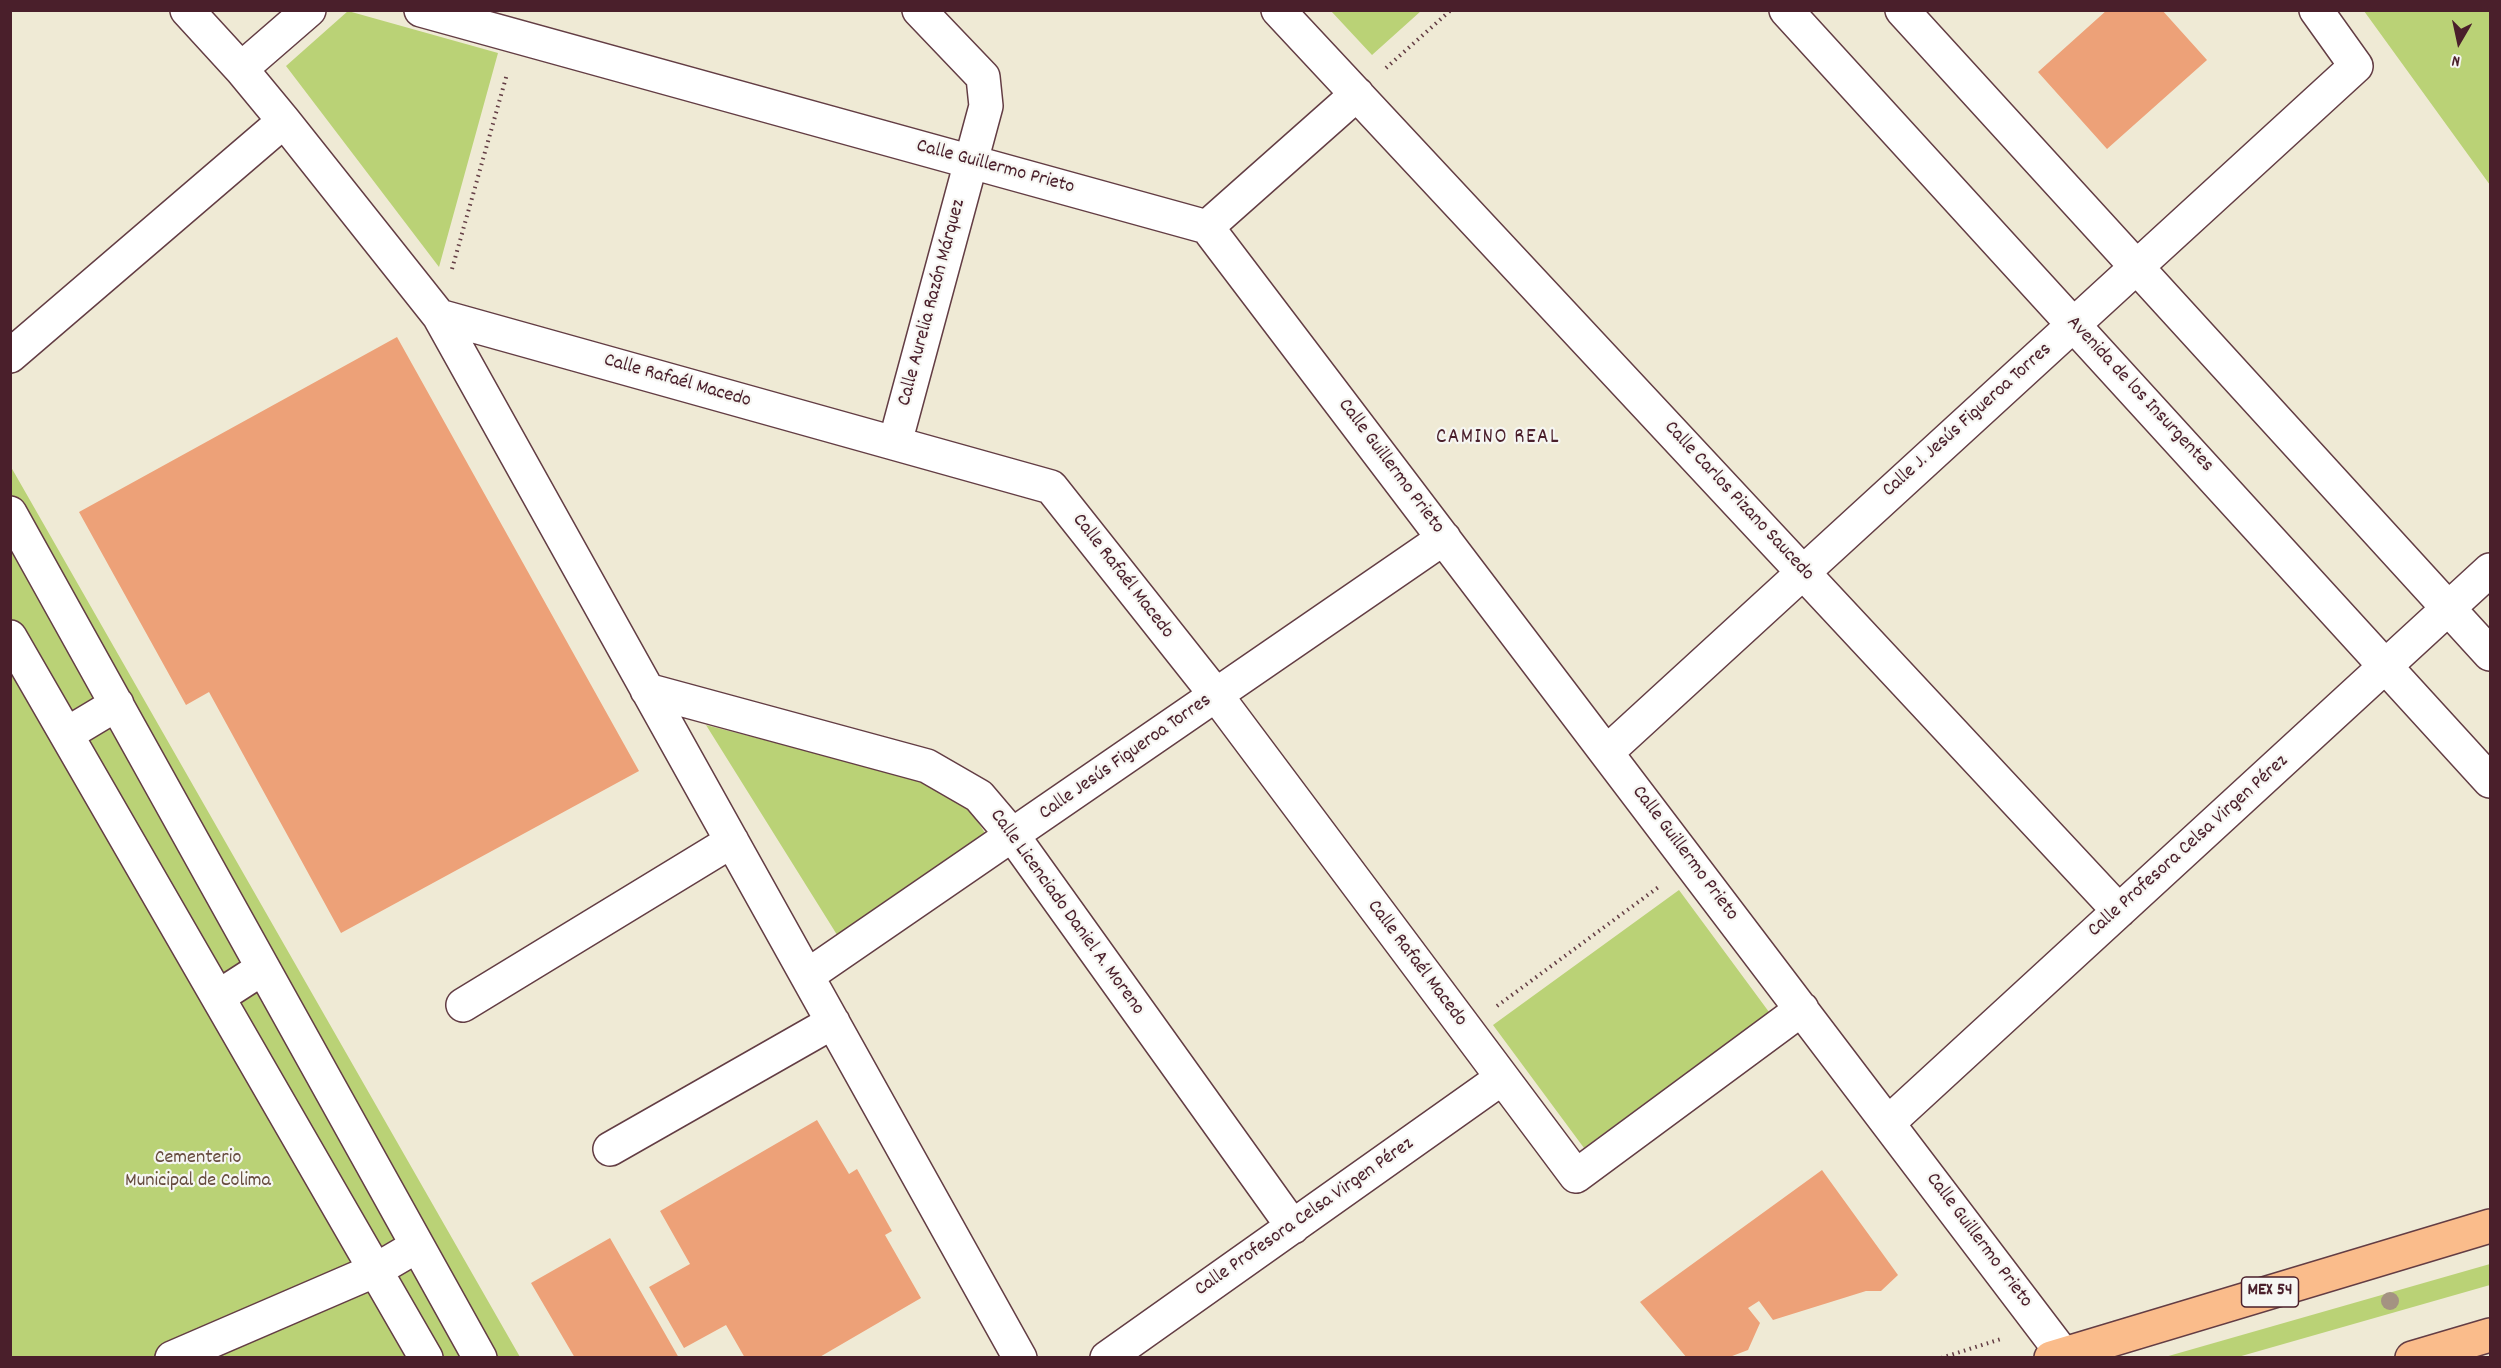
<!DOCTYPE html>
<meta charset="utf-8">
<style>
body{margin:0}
#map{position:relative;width:2501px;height:1368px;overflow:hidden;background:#efead5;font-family:Dekko,sans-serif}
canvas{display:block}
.frame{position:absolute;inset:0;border:12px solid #4a1f2b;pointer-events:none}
.north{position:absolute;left:2429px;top:12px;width:60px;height:60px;-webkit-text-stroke:4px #f6f6f2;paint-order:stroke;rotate:189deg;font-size:16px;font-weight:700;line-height:24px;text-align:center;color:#4a1f2b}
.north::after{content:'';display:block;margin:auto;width:21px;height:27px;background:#4a1f2b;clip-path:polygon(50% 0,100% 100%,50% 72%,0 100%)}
</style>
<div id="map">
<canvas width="2501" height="1368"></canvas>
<div class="frame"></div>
<div class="north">N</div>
</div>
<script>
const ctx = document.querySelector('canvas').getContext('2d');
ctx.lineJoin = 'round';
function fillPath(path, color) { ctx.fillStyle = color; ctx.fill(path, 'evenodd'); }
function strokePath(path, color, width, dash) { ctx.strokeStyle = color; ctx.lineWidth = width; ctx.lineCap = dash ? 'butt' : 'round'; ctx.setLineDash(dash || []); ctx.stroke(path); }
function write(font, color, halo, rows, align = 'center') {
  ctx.font = font + ' Dekko,sans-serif'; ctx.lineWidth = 4.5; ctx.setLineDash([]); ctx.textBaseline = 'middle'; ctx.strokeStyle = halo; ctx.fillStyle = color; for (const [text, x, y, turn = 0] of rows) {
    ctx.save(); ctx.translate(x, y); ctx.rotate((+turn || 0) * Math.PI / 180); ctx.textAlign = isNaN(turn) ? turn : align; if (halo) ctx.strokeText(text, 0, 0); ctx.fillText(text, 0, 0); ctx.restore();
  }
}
const green = new Path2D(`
 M348,11L498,53L439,267L286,66Z
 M1331,11H1421L1372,55Z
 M2364,11H2490V185Z
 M11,467L520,1357H11Z
 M706,725L925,781L967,804L988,838L839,938Z
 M1679,890L1769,1012L1584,1148L1493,1025Z
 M2490,1264V1285L2238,1357H2165Z`);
const building = new Path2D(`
 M2107,10H2162L2207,60L2107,149L2038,72Z
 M397,337L639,771L341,933L209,692L186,705L79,512Z
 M817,1120L849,1174L857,1169L892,1231L885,1235L921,1298L818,1358H745L726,1325L684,1348L649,1287L690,1264L660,1211Z
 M1822,1170L1898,1275L1881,1291H1866L1773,1320L1759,1301L1748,1308L1760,1323L1748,1350L1727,1358H1687L1640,1302Z
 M610,1238L679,1358H575L531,1283Z`);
const path = new Path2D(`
 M1386,68L1451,10
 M452,269L507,74
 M1497,1006L1660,886
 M1941,1358L2001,1339`);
const minor = new Path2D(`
 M187,10L241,69L284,121L439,316L1020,1358
 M421,10L1207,227L2066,1358
 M1278,10L2119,911
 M1786,10L2490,781
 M1902,10L2490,654
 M241,69L309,10
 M1207,227L1357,94
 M439,316L1051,487L1216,695L1576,1176L1802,1009
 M10,356L284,121
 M895,443L986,106L983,77L919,10
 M10,513L480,1358
 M10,637L426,1358
 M647,690L927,766L979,796L1013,836L1293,1227
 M67,734L117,704
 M1607,752L2356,66L2316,10
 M807,976L1444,538
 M218,997L263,968
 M463,1005L732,841
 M1888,1123L2490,570
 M610,1149L833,1022
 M172,1358L376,1270L417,1246
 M1107,1358L1502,1078`);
const major = new Path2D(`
 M2051,1358L2490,1226
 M2412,1358L2490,1335`);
const trees = [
 [2390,1301]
];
const shields = [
 [2270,1292,57]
];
const shieldNames = [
 ["MEX 54",2270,1292]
];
const streetNames = [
 ["Calle Guillermo Prieto",995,168,15],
 ["Calle Aurelia Razón Márquez",933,303,-75],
 ["Calle Rafaél Macedo",677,382,16],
 ["Avenida de los Insurgentes",2139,395,47],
 ["Calle J. Jesús Figueroa Torres",1968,421,-42],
 ["Calle Guillermo Prieto",1390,467,53],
 ["Calle Carlos Pizano Saucedo",1738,502,47],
 ["Calle Rafaél Macedo",1122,577,52],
 ["Calle Jesús Figueroa Torres",1126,758,-35],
 ["Calle Profesora Celsa Virgen Pérez",2189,847,-42],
 ["Calle Guillermo Prieto",1684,854,53],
 ["Calle Licenciado Daniel A. Moreno",1066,913,54],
 ["Calle Rafaél Macedo",1416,964,53],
 ["Calle Profesora Celsa Virgen Pérez",1305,1218,-35],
 ["Calle Guillermo Prieto",1978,1241,53]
];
const parkNames = [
 ["Cementerio",198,1159],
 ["Municipal de Colima",198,1182]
];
const neighbourhoodNames = [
 ["CAMINO REAL",1498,439]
];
fillPath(green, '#bad276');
fillPath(building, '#eda178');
strokePath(minor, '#633d44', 36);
strokePath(major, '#633d44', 36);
strokePath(path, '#633d44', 4, [1.5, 4.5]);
strokePath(minor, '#fff', 33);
strokePath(major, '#fabc8b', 33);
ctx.fillStyle = '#a49382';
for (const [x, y] of trees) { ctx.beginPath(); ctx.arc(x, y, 9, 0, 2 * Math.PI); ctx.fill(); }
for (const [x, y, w] of shields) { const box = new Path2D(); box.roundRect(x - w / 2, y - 15, w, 30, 4.5); ctx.fillStyle = '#f6f6f2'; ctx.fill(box); strokePath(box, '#4a1f2b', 1.5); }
write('bold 18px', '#4a1f2b', null, shieldNames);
write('20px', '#4a1f2b', '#f6f6f2', streetNames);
write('20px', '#664c3e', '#f6f6f2', parkNames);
ctx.letterSpacing = '1.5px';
write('21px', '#4a1f2b', '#f6f6f2', neighbourhoodNames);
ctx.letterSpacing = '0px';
</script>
